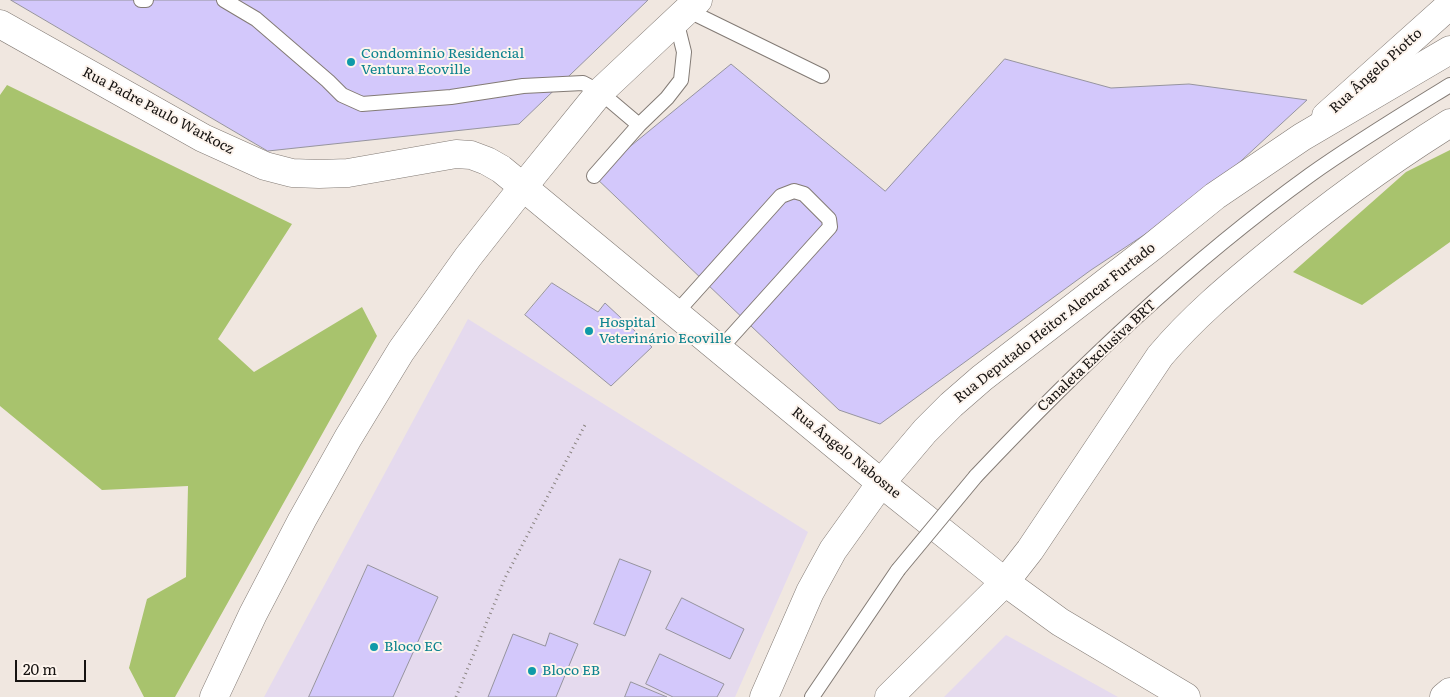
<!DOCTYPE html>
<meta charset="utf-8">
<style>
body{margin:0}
#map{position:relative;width:1450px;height:697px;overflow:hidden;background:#f0e7e0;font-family:Literata,serif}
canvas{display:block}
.scale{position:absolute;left:15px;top:660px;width:71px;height:22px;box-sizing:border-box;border:2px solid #161311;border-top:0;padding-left:6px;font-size:15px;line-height:18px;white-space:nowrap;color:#161311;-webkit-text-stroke:4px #fdf4ed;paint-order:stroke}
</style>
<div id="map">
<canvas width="1450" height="697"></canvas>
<div class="scale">20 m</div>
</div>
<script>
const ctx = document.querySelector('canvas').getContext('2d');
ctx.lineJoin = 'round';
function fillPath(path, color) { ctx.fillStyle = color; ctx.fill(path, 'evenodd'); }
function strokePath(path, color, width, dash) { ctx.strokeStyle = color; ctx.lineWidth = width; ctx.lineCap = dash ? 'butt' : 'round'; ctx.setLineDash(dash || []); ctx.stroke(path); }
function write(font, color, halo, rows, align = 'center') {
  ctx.font = font + ' Literata,serif'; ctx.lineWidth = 4; ctx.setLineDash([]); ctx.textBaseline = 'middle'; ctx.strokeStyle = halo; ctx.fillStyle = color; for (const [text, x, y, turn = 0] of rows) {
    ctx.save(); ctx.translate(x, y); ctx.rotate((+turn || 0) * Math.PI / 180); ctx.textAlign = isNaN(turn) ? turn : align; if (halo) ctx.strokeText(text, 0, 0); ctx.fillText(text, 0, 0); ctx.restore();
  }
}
const education = new Path2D(`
 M468,319L808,532L735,697H264Z
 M1006,635L1118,697H944Z`);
const forest = new Path2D(`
 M7,85L292,224L218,339L254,372L362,307L377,336L175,697H144L129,668L147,599L186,577L188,486L102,490L0,406V95Z
 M1450,150V242L1362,305L1293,272L1406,172Z`);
const building = new Path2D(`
 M11,0H648L519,124L268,151Z
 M1005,59L1111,88L1189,84L1307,100L1203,196L1091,270L880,424L839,410L594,176L731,64L885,191Z
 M552,283L598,312L605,303L652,347L611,386L525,315Z
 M620,559L651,571L625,636L594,624Z
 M368,565L438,597L393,697H309Z
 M682,598L744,629L730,659L666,629Z
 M550,633L578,644L556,697H488L513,634L545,646Z
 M660,654L724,684L717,697H673L646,684Z
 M631,682L667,697H625Z`);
const path = new Path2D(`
 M456,697L505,578L585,425`);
const service = new Path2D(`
 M141,0H146
 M224,0L256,19L328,81L342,95L362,104L451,97L523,86L583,83L600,92L639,125L667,98L681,80L684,52L676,20
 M687,10L822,76
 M594,176L639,125
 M676,313L781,196L794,191L804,194L829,219L830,227L720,349
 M976,476C1079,367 1188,263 1310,175C1355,143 1403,114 1450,85
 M812,697L898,570`);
const minor = new Path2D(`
 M1326,116L1450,5`);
const tertiary = new Path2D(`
 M0,24L203,138L265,166L292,173L319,174L348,173L456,154L471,155L487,161L501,169L523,187L881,483L1005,582L1060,622L1186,697
 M764,697L810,592L833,550L881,483L925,431L951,405L982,378L1153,246L1215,196L1302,137L1450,50
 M889,697L1005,582L1030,550L1160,356C1193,317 1229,287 1268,255C1326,207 1386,163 1450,123`);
const primary = new Path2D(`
 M214,697L253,614L302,520L348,438L401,351L468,257L523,187L600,92L698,0
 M1444,697L1450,692`);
const serviceBridge = new Path2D(`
 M898,570L976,476`);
const markers = [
 [351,62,5,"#0f9aa8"],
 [589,331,5,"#0f9aa8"],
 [374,647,5,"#0f9aa8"],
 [532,671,5,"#0f9aa8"]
];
const cultureNames = [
 ["Condomínio Residencial",361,54],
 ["Ventura Ecoville",361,70],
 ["Hospital",599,323],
 ["Veterinário Ecoville",599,339],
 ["Bloco EC",384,647],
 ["Bloco EB",542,671]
];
const streetNames = [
 ["Rua Ângelo Piotto",1376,71,-42],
 ["Rua Padre Paulo Warkocz",158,111,28],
 ["Rua Deputado Heitor Alencar Furtado",1055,323,-38],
 ["Canaleta Exclusiva BRT",1097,356,-43],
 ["Rua Ângelo Nabosne",846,453,39]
];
fillPath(education, '#e5daee');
fillPath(forest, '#a8c36d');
fillPath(building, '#d3c8fb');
strokePath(building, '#96949e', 1);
strokePath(service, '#837b75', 16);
strokePath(minor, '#837b75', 29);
strokePath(tertiary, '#837b75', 29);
strokePath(primary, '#837b75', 29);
strokePath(path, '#87817d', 3, [1, 4]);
strokePath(service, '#fff', 14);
strokePath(minor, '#fff', 28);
strokePath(tertiary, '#fff', 28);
strokePath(primary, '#fff', 28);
strokePath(serviceBridge, '#837b75', 16, []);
strokePath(serviceBridge, '#fff', 14);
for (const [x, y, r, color] of markers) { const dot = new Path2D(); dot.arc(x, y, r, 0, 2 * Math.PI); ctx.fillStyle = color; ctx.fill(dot); strokePath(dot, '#fdf4ed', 2); }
write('14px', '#0d838f', '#fdf4ed', cultureNames, 'left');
write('14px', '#161311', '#fdf4ed', streetNames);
</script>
